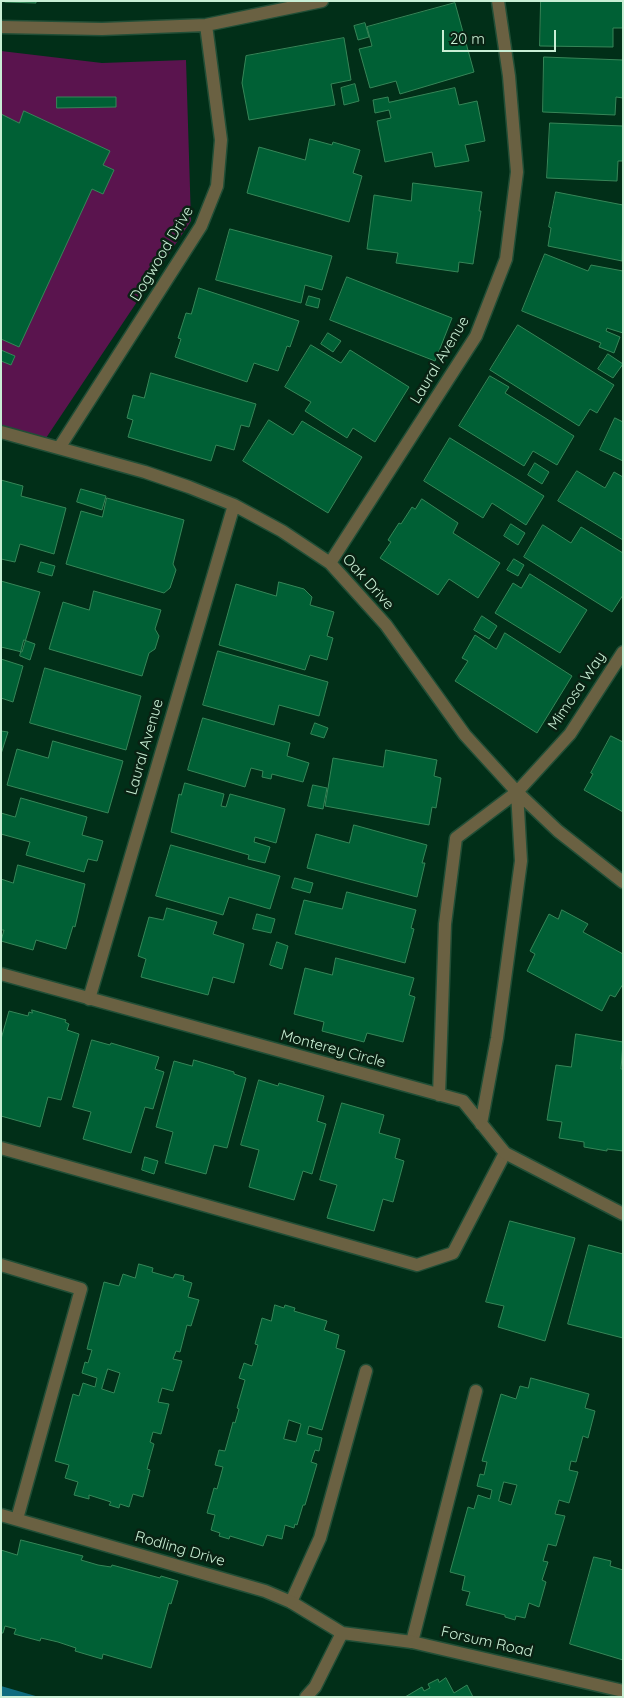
<!DOCTYPE html>
<style>
body{margin:0}
#map{position:relative;width:624px;height:1698px;overflow:hidden;background:#012f18;font-family:Quicksand,sans-serif}
canvas{display:block}
.frame{position:absolute;inset:0;border:2px solid #c9efd5;pointer-events:none}
.scale{position:absolute;left:442px;top:30px;width:114px;height:22px;box-sizing:border-box;border:2px solid #c9efd5;border-top:0;padding-left:6px;font-size:15px;line-height:18px;white-space:nowrap;color:#c9efd5;-webkit-text-stroke:4px #092213;paint-order:stroke}
</style>
<div id="map">
<canvas width="624" height="1698"></canvas>
<div class="frame"></div>
<div class="scale">20 m</div>
</div>
<script>
const ctx = document.querySelector('canvas').getContext('2d');
ctx.lineJoin = 'round';
function fillPath(path, color) { ctx.fillStyle = color; ctx.fill(path, 'evenodd'); }
function strokePath(path, color, width, dash) { ctx.strokeStyle = color; ctx.lineWidth = width; ctx.lineCap = dash ? 'butt' : 'round'; ctx.setLineDash(dash || []); ctx.stroke(path); }
function write(font, color, halo, rows, align = 'center') {
  ctx.font = font + ' Quicksand,sans-serif'; ctx.lineWidth = 5; ctx.setLineDash([]); ctx.textBaseline = 'middle'; ctx.strokeStyle = halo; ctx.fillStyle = color; for (const [text, x, y, turn = 0] of rows) {
    ctx.save(); ctx.translate(x, y); ctx.rotate((+turn || 0) * Math.PI / 180); ctx.textAlign = isNaN(turn) ? turn : align; if (halo) ctx.strokeText(text, 0, 0); ctx.fillText(text, 0, 0); ctx.restore();
  }
}
const green = new Path2D(`
 M1,51L102,63L186,60L191,221L42,444L1,435Z`);
const water = new Path2D(`
 M1,1686L39,1697H1Z`);
const building = new Path2D(`
 M5,1H36V3L5,2Z
 M541,1H623V28H613V47L540,46Z
 M455,3L474,72L400,94L396,81L370,88L359,49L372,46L367,27Z
 M365,23L369,37L358,40L354,26Z
 M344,38L351,80L331,84L335,105L249,120L242,83L246,56Z
 M544,57L623,60V98L616,97L615,115L543,112Z
 M355,84L359,101L344,105L341,88Z
 M455,88L459,105L477,101L485,141L465,145L469,161L435,167L432,152L385,162L377,121L391,118L389,110L375,113L373,100L388,97L389,102Z
 M57,97H116V107L57,108Z
 M24,111L110,151L103,165L114,170L103,194L92,189L19,347L1,339V114L19,123Z
 M550,123L623,126V161H618L617,181L547,178Z
 M310,139L332,145L333,142L360,150L353,173L362,176L349,222L247,193L259,147L305,160Z
 M413,183L482,192L479,211H481L473,264L459,262L458,272L396,263L398,253L367,249L374,195L411,201Z
 M556,192L623,205L622,261L548,246L551,228L549,227Z
 M230,229L332,256L322,290L305,285L301,303L216,280Z
 M545,254L588,271L591,265L623,271V333L607,328L606,331L620,337L614,353L599,347L601,343L522,311Z
 M347,277L452,318L435,361L330,320Z
 M199,288L299,321L290,347L287,346L278,371L254,363L247,382L175,357L181,339L178,338L186,313L191,314Z
 M309,296L320,299L318,308L306,305Z
 M518,325L614,385L597,413L590,409L579,426L490,370Z
 M328,333L341,341L333,352L321,344Z
 M311,345L341,363L350,350L409,387L375,442L353,428L347,438L305,411L311,402L285,387Z
 M1,350L15,356L11,365L1,361Z
 M608,354L623,364L613,378L598,369Z
 M151,373L256,404L249,427L241,425L234,450L216,445L211,461L128,437L133,420L127,418L133,395L144,398Z
 M490,376L509,387L505,393L574,436L557,465L533,451L524,466L459,426Z
 M615,418L623,422V461L600,450Z
 M269,420L293,435L302,421L362,457L328,513L243,461Z
 M450,438L544,496L526,525L492,503L483,518L424,481Z
 M535,463L549,472L542,484L528,475Z
 M577,471L605,488L614,472L623,477V540L558,501Z
 M1,480L23,486L21,496L66,508L54,554L20,544L15,562L1,559Z
 M81,489L106,496L102,510L77,502Z
 M107,498L184,520L173,564L176,570L170,588L164,593L66,564L81,511L102,517Z
 M422,499L458,523L453,533L500,563L478,598L449,579L438,595L380,558L391,542L388,540L399,523L401,524L412,507L415,509Z
 M511,524L525,533L518,545L504,536Z
 M543,525L571,543L581,527L623,553V595L612,612L524,557Z
 M514,559L524,565L518,576L507,570Z
 M41,562L55,566L52,576L38,572Z
 M530,574L587,610L560,653L495,613L513,583L521,588Z
 M1,581L40,592L22,652L1,647Z
 M279,582L304,589L312,597L310,605L334,612L327,636L333,638L327,660L310,655L305,670L219,645L236,584L276,596Z
 M94,591L161,610L155,629L159,636L155,649L149,653L142,676L49,649L63,602L89,610Z
 M482,616L497,626L489,639L474,630Z
 M505,633L572,676L537,733L455,681L468,661L462,658L475,635L496,649Z
 M24,640L35,644L30,660L20,656Z
 M218,651L328,682L319,716L279,705L274,725L203,705Z
 M1,659L23,666L13,702L1,698Z
 M45,668L141,696L126,750L30,723Z
 M203,718L290,743L287,756L309,763L303,782L272,774L271,779L262,777L263,771L251,768L245,787L188,770Z
 M315,723L328,728L324,738L311,734Z
 M1,731L8,732L1,754Z
 M611,736L623,742V812L584,790L593,774L591,773Z
 M53,741L123,761L108,813L7,785L17,749L48,758Z
 M386,750L437,760L434,776L441,778L436,808L432,807L429,825L325,806L333,758L383,767Z
 M185,783L224,794L221,806L226,807L230,794L285,809L276,843L255,837L254,842L270,847L265,863L248,859L249,855L171,832L179,794L181,795Z
 M313,785L327,788L323,809L308,806Z
 M21,798L87,817L82,835L103,841L97,861L88,859L84,872L26,855L30,842L1,834V813L15,817Z
 M354,825L427,845L422,863H425L417,897L307,868L316,834L349,843Z
 M171,845L280,876L270,909L229,897L223,915L156,896Z
 M18,865L85,884L75,927L73,926L66,949L36,940L33,950L1,941L4,930H1V879L13,883Z
 M295,878L313,883L310,893L292,888Z
 M347,892L416,910L411,928L414,929L405,963L295,934L304,900L342,909Z
 M167,908L217,922L213,934L244,944L234,983L213,977L208,995L141,977L146,959L138,956L149,917L163,920Z
 M562,910L588,924L583,932L623,954V984L615,997L610,995L602,1011L527,971L535,954L530,951L549,914L558,919Z
 M257,914L275,919L271,933L253,929Z
 M277,942L288,946L282,969L270,965Z
 M336,958L414,978L409,995L415,997L403,1042L367,1033L364,1042L322,1031L324,1022L294,1014L305,968L332,975Z
 M32,1010L66,1020L65,1022L69,1024L67,1030L79,1034L61,1100L48,1097L40,1127L1,1116V1039L9,1011L28,1016L29,1012L32,1013Z
 M576,1034L623,1042L621,1069H623V1151L607,1149V1151L584,1147V1142L559,1138L562,1122L547,1120L556,1065L571,1067Z
 M92,1040L110,1045L111,1043L159,1057L155,1069L164,1072L153,1109L145,1107L131,1153L83,1139L91,1112L73,1107Z
 M194,1060L234,1072V1074L246,1078L227,1148L214,1145L206,1174L165,1163L173,1132L156,1127L174,1061L192,1066Z
 M259,1080L278,1086L279,1083L324,1096L317,1121L326,1124L312,1174L303,1171L294,1200L249,1187L259,1150L241,1145Z
 M342,1103L384,1115L379,1133L400,1139L395,1158L404,1161L393,1202L383,1199L374,1231L327,1218L337,1185L320,1180Z
 M145,1157L158,1161L154,1174L142,1170Z
 M510,1221L575,1238L545,1341L498,1327L504,1306L486,1302Z
 M589,1245L623,1254V1338L568,1324Z
 M139,1264L153,1268L152,1272L173,1278L175,1274L184,1276L183,1280L192,1283L188,1297L199,1300L191,1326L187,1325L180,1352L176,1351L173,1359L182,1361L173,1391L162,1388L158,1402L169,1404L161,1434L153,1432L150,1442L154,1444L147,1469L150,1470L143,1497L133,1494L129,1507L120,1504L119,1508L109,1505L111,1502L89,1495V1499L74,1495L78,1482L65,1478L69,1465L55,1461L73,1394L79,1396L83,1383L95,1387L97,1378L82,1373L85,1362L88,1363L92,1350L87,1349L104,1282L119,1286L123,1274L135,1278ZM108,1369L120,1373L114,1393L102,1389Z
 M275,1305L284,1308L285,1305L295,1308L294,1311L327,1321L324,1330L339,1335L336,1348L345,1351L322,1430L309,1426L307,1434L322,1438L319,1451L315,1450L311,1462L317,1464L305,1505H303L297,1525L295,1524L294,1528L285,1525L282,1539L267,1535L263,1546L230,1536L229,1539L219,1536L220,1533L211,1530L215,1515L207,1513L214,1488L217,1489L223,1467L215,1465L219,1450L225,1451L233,1422L235,1423L239,1409L237,1408L245,1380L239,1378L244,1363L252,1366L258,1345L255,1344L262,1318L271,1321ZM289,1420L301,1424L296,1442L284,1439Z
 M531,1378L589,1394L585,1408L595,1411L588,1438L583,1436L576,1462L571,1461L569,1470L578,1472L569,1503L559,1500L555,1514L565,1516L556,1546L548,1544L543,1561L548,1562L542,1580L546,1582L539,1607L529,1603L525,1618L516,1616L515,1620L505,1617V1615L466,1605L470,1592L462,1590L465,1576L450,1572L468,1507L474,1509L478,1495L490,1499L492,1490L477,1486L480,1474L484,1475L487,1462L482,1461L501,1394L516,1399L520,1386L528,1388ZM504,1482L517,1485L511,1505L499,1501Z
 M21,1540L83,1556L81,1560L98,1565L111,1567L112,1565L160,1578L161,1576L178,1581L171,1604L169,1603L151,1668L103,1654L102,1659L75,1651L76,1648L58,1642L41,1638L40,1641L14,1634L16,1629L5,1626L3,1633H1V1550L17,1555Z
 M594,1557L611,1561L610,1566L623,1570V1660L570,1644Z
 M446,1678L454,1693L467,1685L473,1697H405L422,1687L424,1691L430,1688L428,1684L438,1679L439,1682Z`);
const lane = new Path2D(`
 M1,1148L417,1265L453,1253L505,1153
 M1,1265L81,1289L17,1519
 M291,1602L320,1538L366,1371
 M412,1642L476,1391`);
const street = new Path2D(`
 M1,27L102,29L206,25L322,1
 M1,432L145,472L189,487L234,505L282,531L330,563L386,625L465,735L517,792L558,831L623,882
 M59,448L201,226L217,186L221,140L206,25
 M330,563L476,336L506,259L517,172L509,76L498,1
 M1,974L463,1101L505,1153L623,1214
 M89,999L234,505
 M439,1095L445,924L456,838L517,792L570,734L623,652
 M481,1124L497,1038L521,861L517,792
 M1,1515L265,1591L291,1602L342,1633L412,1642L623,1691
 M306,1697L315,1687L342,1633`);
const streetNames = [
 ["Dogwood Drive",162,254,-59],
 ["Laural Avenue",440,360,-59],
 ["Oak Drive",368,582,48],
 ["Mimosa Way",577,691,-56],
 ["Laural Avenue",145,747,-74],
 ["Monterey Circle",333,1049,15],
 ["Rodling Drive",180,1549,16],
 ["Forsum Road",487,1642,13]
];
fillPath(green, '#5a144e');
fillPath(water, '#0f6c7e');
fillPath(building, '#006035');
strokePath(building, '#368658', 1);
strokePath(lane, '#214e36', 15);
strokePath(street, '#214e36', 15);
strokePath(lane, '#6a6142', 12);
strokePath(street, '#6a6142', 12);
write('15px', '#c9efd5', '#092213', streetNames);
</script>
